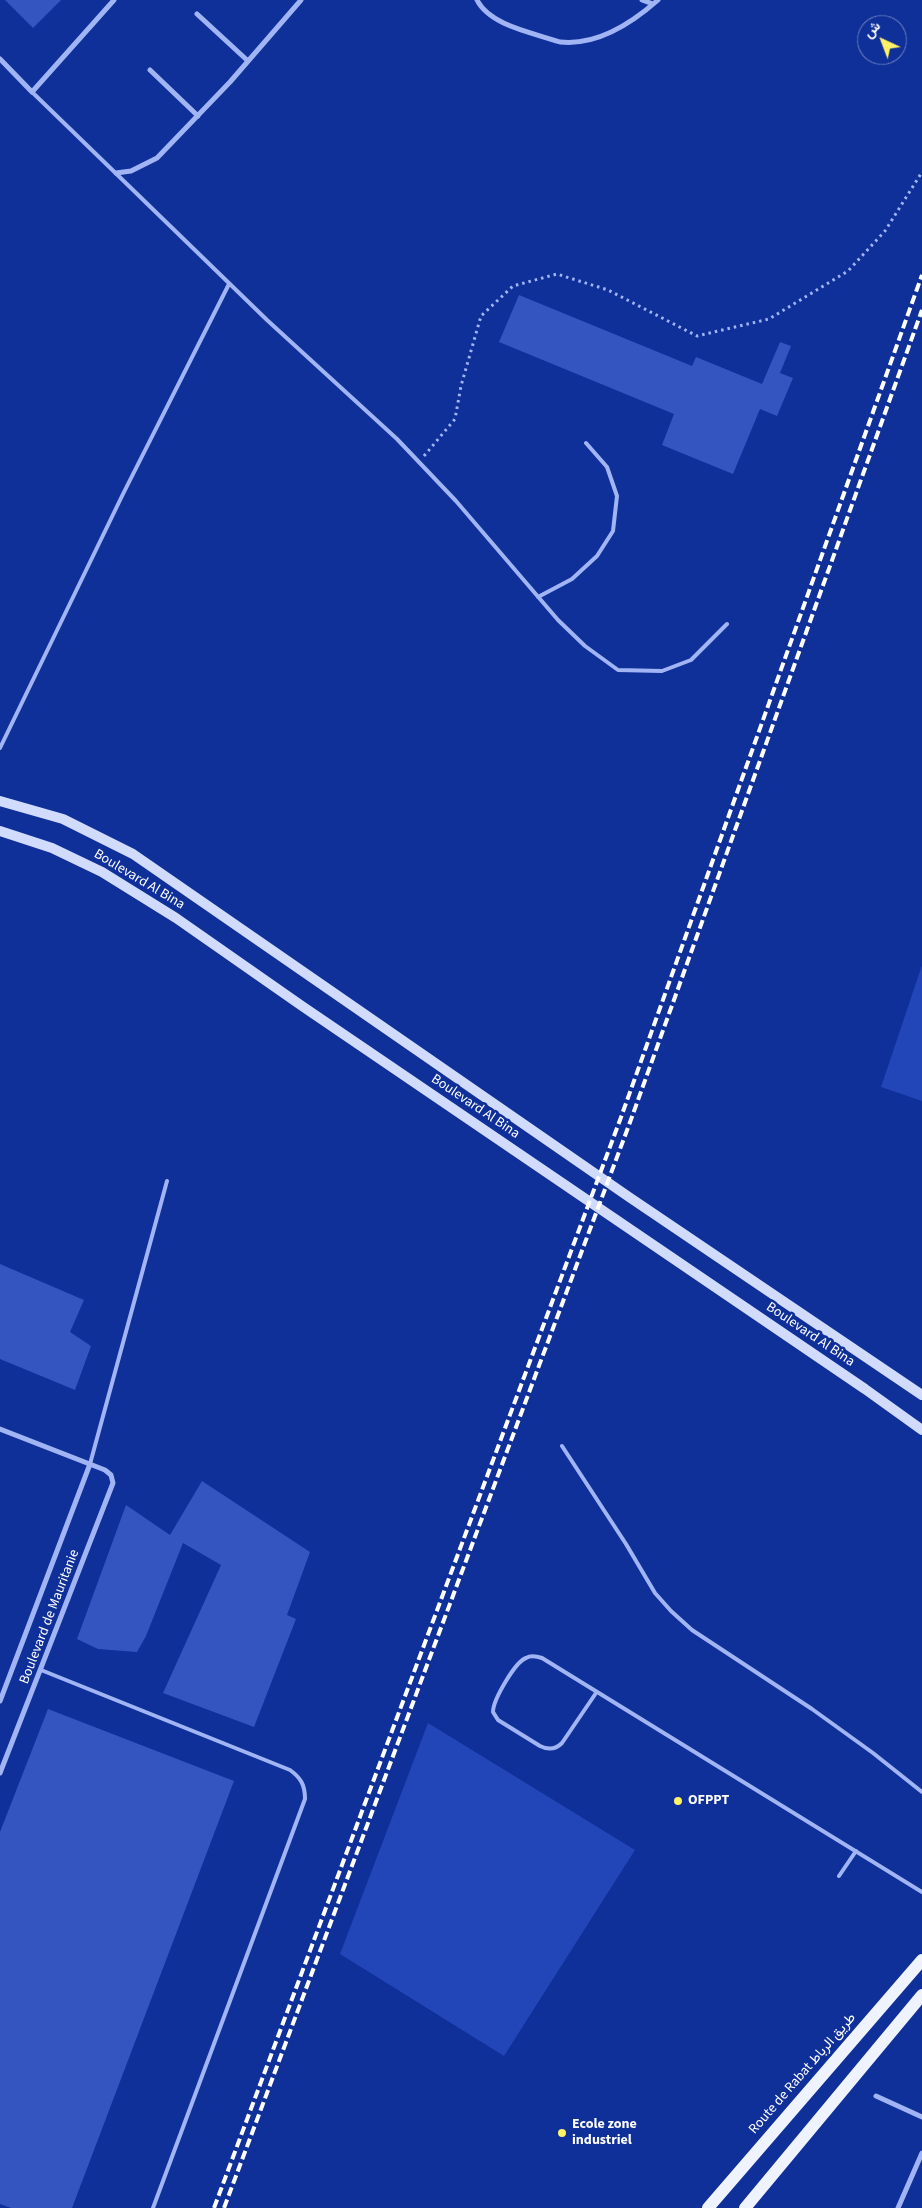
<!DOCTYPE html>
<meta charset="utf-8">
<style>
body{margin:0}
#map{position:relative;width:922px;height:2208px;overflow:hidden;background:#0f2f99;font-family:"Source Sans 3",Vazirmatn,sans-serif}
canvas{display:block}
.north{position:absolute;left:857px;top:15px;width:50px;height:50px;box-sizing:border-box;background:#0f2f99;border:1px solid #6f82c2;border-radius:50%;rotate:317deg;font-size:14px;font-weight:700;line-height:20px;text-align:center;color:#fff}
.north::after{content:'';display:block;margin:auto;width:18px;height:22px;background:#fff265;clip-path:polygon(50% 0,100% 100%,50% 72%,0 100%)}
</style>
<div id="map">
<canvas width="922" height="2208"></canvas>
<div class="north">ش</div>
</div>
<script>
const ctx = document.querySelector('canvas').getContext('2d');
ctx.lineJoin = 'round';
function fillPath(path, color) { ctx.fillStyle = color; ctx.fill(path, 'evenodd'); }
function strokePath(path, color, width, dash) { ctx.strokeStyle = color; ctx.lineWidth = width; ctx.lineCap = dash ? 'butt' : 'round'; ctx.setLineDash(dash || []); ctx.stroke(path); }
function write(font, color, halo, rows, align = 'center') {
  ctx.font = font + ' "Source Sans 3",Vazirmatn,sans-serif'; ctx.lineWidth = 5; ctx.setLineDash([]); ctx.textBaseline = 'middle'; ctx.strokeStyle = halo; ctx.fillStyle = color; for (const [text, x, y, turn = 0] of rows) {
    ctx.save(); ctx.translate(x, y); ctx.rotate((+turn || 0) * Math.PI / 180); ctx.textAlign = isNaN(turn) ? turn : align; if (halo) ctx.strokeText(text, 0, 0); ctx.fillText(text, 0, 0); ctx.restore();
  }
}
const green = new Path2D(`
 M922,965V1101L881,1087Z
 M428,1723L635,1850L504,2056L340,1954Z`);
const building = new Path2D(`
 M5,0H61L33,28Z
 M519,295L692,366L696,357L762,384L780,342L791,346L780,373L793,378L777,416L760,409L733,474L662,445L674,414L499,342Z
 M0,1264L84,1300L70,1332L91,1346L75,1390L0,1359Z
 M202,1481L310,1552L287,1615L296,1619L254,1727L163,1693L221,1565L183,1543L146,1636L137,1652L98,1649L77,1639L126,1505L170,1535Z
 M48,1709L234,1781L72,2208H11L0,2204V1832Z`);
const path = new Path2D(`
 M424,456L455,419L461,386L481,316L513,286L557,274L608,290L697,336L769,319L848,271L885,231L922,172`);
const service = new Path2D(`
 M32,92L267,320L397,439L456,501L558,620L585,646L618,670L662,671L691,660L727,624
 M538,597L572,579L597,556L613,531L617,496L607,467L586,443
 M0,748L123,494L229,284
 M562,1446L626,1544L655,1593L671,1611L692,1630L812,1709L873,1753L922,1792
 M90,1464L167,1181
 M41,1670L290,1770C301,1778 305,1785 305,1799L153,2208
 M596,1693L562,1743C555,1750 548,1750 540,1746L498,1720L493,1712C493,1700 515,1662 526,1658C531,1655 536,1656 542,1658L922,1892
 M839,1876L856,1851`);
const minor = new Path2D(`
 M477,0C490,26 534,33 560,42C596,46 632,23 658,0
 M642,0L653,4
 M197,14L248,61
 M0,59L32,92L114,0
 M150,70L198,116
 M116,173L131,171L157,158L230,82L301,0
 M0,1429L105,1470L111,1475L113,1483L0,1773
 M0,1701L90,1464
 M876,2096L922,2117
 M898,2208L922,2153`);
const secondary = new Path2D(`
 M0,801L63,819L133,854L629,1197L922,1395
 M0,831L52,848L102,872L176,918L302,1006L865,1389L922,1430`);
const primary = new Path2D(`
 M708,2208L922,1960
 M745,2208L922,1995`);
const rail = new Path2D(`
 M214,2208L620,1120L922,275
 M224,2208L629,1125L922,310`);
const markers = [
 [678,1801,5,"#fff265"],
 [562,2133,5,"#fff265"]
];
const streetNames = [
 ["Boulevard Al Bina",139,880,31],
 ["Boulevard Al Bina",475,1107,34],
 ["Boulevard Al Bina",810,1335,34],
 ["Boulevard de Mauritanie",50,1617,-69],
 ["Route de Rabat طريق الرباط",803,2074,-49]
];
const poiNames = [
 ["OFPPT",688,1801],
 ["Ecole zone",572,2125],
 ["industriel",572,2141]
];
fillPath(green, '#2246b8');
fillPath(building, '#3455c0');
strokePath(path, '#a1b5f5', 3, [2.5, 4]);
strokePath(service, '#a1b5f5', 4);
strokePath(minor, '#a1b5f5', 5);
strokePath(secondary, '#d1dbfe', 10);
strokePath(primary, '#eff2ff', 12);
strokePath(rail, '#fff', 4, [9, 4]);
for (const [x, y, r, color] of markers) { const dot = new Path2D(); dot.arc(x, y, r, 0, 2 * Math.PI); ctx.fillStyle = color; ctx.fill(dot); strokePath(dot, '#0f2f99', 2); }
write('14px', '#fff', '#0f2f99', streetNames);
write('bold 14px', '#fff', '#0f2f99', poiNames, 'left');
</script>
